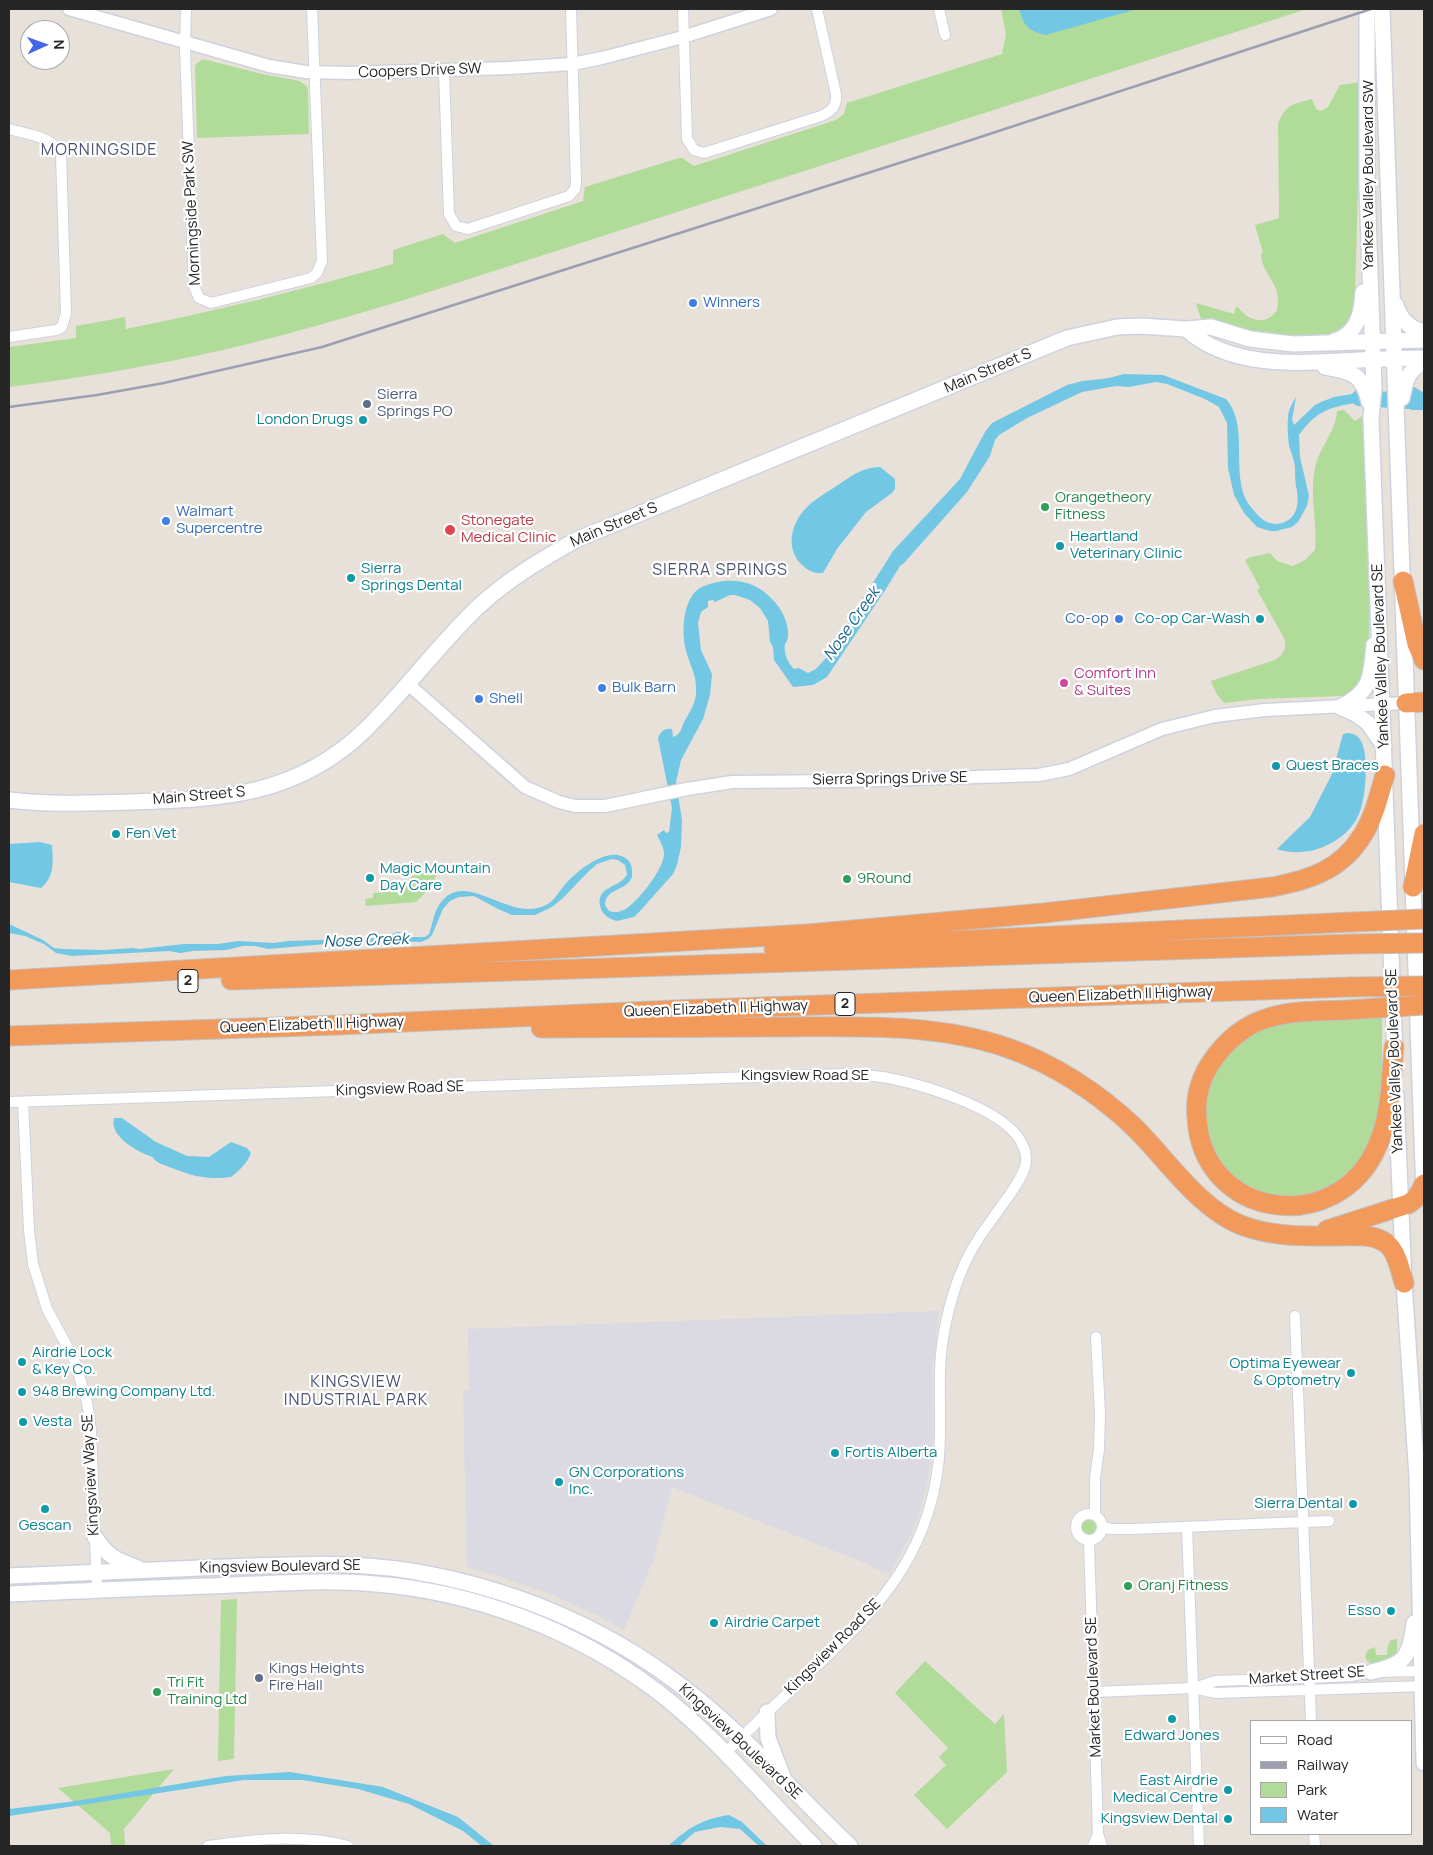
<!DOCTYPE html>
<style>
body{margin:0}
#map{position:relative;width:1433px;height:1855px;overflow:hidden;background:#e8e1d9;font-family:Manrope,sans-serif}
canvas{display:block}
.frame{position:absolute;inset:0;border:10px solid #262626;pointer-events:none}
.legend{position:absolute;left:1250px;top:1720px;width:162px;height:115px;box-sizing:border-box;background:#fff;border:1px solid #a8a8a8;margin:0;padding:6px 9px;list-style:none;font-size:15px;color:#262626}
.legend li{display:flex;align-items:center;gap:10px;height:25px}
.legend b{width:25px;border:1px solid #a8a8a8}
.north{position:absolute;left:20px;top:20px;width:50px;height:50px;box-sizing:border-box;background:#fff;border:1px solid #a8a8a8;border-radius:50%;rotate:88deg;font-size:14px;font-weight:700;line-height:20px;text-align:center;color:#262626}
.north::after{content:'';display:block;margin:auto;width:18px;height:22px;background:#4365eb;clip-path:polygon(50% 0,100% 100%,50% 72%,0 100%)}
</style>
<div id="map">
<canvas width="1433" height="1855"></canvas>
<div class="frame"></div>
<ul class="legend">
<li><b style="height:6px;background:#fff"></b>Road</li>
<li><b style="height:6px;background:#9c9fb0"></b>Railway</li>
<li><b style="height:14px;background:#b0db99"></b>Park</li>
<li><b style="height:14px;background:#72c7e4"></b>Water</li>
</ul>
<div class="north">N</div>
</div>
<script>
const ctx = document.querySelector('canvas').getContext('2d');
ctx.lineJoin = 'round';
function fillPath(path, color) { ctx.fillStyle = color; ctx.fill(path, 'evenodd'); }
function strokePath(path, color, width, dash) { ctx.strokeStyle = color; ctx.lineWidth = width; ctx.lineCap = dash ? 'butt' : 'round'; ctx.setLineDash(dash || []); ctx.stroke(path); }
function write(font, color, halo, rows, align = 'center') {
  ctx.font = font + ' Manrope,sans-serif'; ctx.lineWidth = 4.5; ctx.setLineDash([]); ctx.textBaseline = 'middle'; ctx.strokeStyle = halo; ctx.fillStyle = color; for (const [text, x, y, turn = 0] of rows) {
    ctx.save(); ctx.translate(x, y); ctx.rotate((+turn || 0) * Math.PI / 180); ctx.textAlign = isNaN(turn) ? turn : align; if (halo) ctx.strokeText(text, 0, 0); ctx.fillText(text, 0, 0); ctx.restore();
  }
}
const industrial = new Path2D(`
 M939,1311L932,1372L933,1434L932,1458L925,1493L919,1513L911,1534L890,1573L873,1568L868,1564L672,1487L654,1558L624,1630L597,1615L552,1595L501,1577L467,1567L463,1391L469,1390L468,1329Z`);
const green = new Path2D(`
 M1001,9H1307L404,300C344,318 284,336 223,350C152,366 81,378 9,387V347L76,338V326L125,317L126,329C216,311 305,289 393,264V250L440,235L443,234L455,243L583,201L585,187L679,158H682L694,166L836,120L844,114L847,103L1002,54L1006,35Z
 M203,59L262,74L300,81L307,87L308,92L309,134L197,138L195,67L196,64Z
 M1361,82L1355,295L1351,317L1346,328L1329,337H1268L1201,319L1196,303L1234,314L1236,307H1238C1249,322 1266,326 1277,310C1283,283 1262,276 1261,254L1263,253L1255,225L1279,218L1278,124C1285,105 1293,104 1312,99L1316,109L1321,111L1328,107L1340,85Z
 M1344,410L1355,421L1362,416L1365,447L1370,587L1369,639L1367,658L1361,684L1348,695L1342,696L1259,699L1224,703L1216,693L1211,681L1275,660C1284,654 1287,648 1284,638L1257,590L1260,588L1245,560L1251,557L1270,553L1277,561L1293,566L1305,560L1315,550C1318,523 1309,496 1315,468C1319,448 1336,431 1337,411Z
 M426,861L439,872L425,893L416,902L366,906L365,899L373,898V893L399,891Z
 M1382,1017V1110L1374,1142L1354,1172L1334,1188L1306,1197L1281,1198L1252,1191L1234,1178L1214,1155L1203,1102L1206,1081L1235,1041L1273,1023L1312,1019Z
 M1082 1527a7 7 0 1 1 14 0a7 7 0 1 1-14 0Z
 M237,1599L234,1759L218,1761L221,1600Z
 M1397,1639V1653L1392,1659L1372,1664L1367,1661L1365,1656L1368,1650L1375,1647L1376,1655H1387L1388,1645L1391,1640Z
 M925,1661L995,1724L1004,1714L1007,1772L947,1829L914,1795L946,1765L939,1757L948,1748L895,1693Z
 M174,1769L124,1829L125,1846H111L110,1833L58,1788Z`);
const water = new Path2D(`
 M1019,9H1137L1046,35C1028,31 1024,26 1019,9Z
 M1124,374L1163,375L1226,399C1247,422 1234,463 1243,492C1245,500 1251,508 1257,514C1262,520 1268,524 1277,524C1298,522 1300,502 1296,486C1295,480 1295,473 1295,467C1294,460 1292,455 1290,449C1288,442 1287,425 1288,418C1288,410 1292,404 1296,397L1292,420L1294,425L1315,405L1321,402L1334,397L1359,393L1361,402C1331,407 1318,409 1299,435L1300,457L1309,496L1307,506L1298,522L1292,527L1276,531H1270L1257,527L1244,513L1234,495L1228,468L1227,423L1219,407L1205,399L1167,384L1156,382L1129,387L1116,386L1082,392L1027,418L999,435L995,440L990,456L967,492L904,563L900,566L884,592L827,677L813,685L793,687L774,660L773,647L770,642L768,621L760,608L750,600L735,595H730L715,602L713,600L708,601V607L701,612L698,623L701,650L712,674L710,695L703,719L681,760L676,782L682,820L681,847L677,865L673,874L640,911L634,917L617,921C610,919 604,916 601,909C593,885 621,889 627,874L625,865L618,860L612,859L597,864L588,872L563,898L552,907L535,915H512L498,909L474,896L459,897L450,901L443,909L432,935L428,939L421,942L394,941L326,944L268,949L255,946H243L226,950L193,951L180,953L169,951L72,956L56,953L44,944L25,936L9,933V924L43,940L54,948L63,949L104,950L133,948L139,949L184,944H218L238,941L274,943L288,941L383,938L397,932H400L401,937H425L429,934C433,924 433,914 439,905C464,866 507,922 544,906C554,902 557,894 563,887C573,874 603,849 621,856C631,859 633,867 632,877C626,892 606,887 605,905L609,911C614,913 619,912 624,910C637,903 664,869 664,854C664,848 660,841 657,835L664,830L666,833L669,832L672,808L658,738C661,731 665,728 672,729L673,737C681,734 681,729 684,722C689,713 695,705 696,694C698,675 688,663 685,646C682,630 683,604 696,591C702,585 716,582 724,581C743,579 759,585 772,599C782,609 789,623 788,637C787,642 787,640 785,644C783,653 788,663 794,669L799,668L808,673L816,669L825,659L893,551L960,479L985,432L992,423L1067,385L1083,381L1109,378Z
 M1413,386L1424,393V410H1411Z
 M880,467L895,479V489L892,493L866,512L837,549L823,573C813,574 807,570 800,563C785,546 792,522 807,507C815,499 826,493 835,487C850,477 862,467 880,467Z
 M1349,733C1353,734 1357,735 1359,738C1370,750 1366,799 1359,814C1352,830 1339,840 1323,847C1308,853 1293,854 1277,849L1310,817L1332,774L1343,734Z
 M40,842L52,845C53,863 55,876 41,888L9,882V844Z
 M114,1118H122L156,1142L187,1156L209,1157L231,1142L247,1148L251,1153C248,1162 239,1171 231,1177C219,1179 207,1178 196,1176C189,1174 161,1165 156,1161C151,1157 157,1159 150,1156C136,1151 109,1136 114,1118Z
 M290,1772L383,1787L458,1817L494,1846H482L463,1831L409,1804L358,1789L302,1780H244L9,1816V1809L76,1801L226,1776Z
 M729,1815L742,1822L767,1846H759L740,1829L720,1827L695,1832L679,1846H668C688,1828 702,1819 729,1815Z`);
const river = new Path2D(`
 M1359,398L1424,402`);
const minor = new Path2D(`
 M186,9L185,49L194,286L199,298L211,303L311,278L317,273L322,261L312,9
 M683,9L687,139L694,150L704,153L821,116C832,111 837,106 836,94L817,9
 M939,9L945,35
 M444,71L449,214L456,226L468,229L569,196L575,189L576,183L571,9
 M9,129C26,134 52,136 61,154L66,313L62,327L56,330L9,337
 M9,1102L843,1074C859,1075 876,1075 893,1079C927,1086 1010,1111 1023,1146C1027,1154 1027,1164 1023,1172C1016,1189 1003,1203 993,1218C979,1236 967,1256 959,1277C948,1307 941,1339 940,1371C939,1403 942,1435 938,1467C926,1563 871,1615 804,1678C778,1702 751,1728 725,1753
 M23,1102L29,1230L33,1264L47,1309L74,1359L87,1402L91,1431L97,1590
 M1295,1316L1311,1721
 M1076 1527a13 13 0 1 1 26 0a13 13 0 1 1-26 0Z
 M1095,1515V1478L1099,1449L1100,1414L1096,1337
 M1102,1526L1110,1529H1133L1329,1521
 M1187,1527L1199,1846
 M1089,1540L1098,1834L1102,1846
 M1194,1688L1215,1681L1309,1678L1351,1676L1371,1672L1424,1671
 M1095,1692L1193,1688L1216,1693L1424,1686
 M1314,1834L1315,1846
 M208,1846C255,1839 302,1834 348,1846
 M1093,1846L1098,1834`);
const tertiary = new Path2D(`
 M69,9L269,66L306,72L348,73L509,68L572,64L602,58L683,37L771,9
 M408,684L525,787L559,802L575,806H605L687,789L732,782L848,781L1039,775L1069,769L1162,729L1215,716L1265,710L1406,703`);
const secondary = new Path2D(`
 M1367,9V186L1374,387L1371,418L1395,1057
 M1382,9L1424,1194
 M1396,305C1401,320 1409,328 1424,332
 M1186,329C1231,370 1303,363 1359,360C1381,359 1403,358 1424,358
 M1334,341C1357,335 1362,313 1363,292
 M1325,367C1351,371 1363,374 1369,402
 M1402,398C1405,383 1408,368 1424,363
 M1340,707C1371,693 1371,677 1374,645
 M1340,707L1354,713L1368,723L1384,746
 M9,800C49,805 89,803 130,802C220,799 296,797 365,730C405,691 438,645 478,607C508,579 542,559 578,539L1067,338L1117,327L1141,326L1186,329L1211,327L1250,339L1293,344L1424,340
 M1396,1095L1404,1283L1417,1477L1424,1763
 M95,1537C108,1557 116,1560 138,1568
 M9,1576C81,1573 152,1570 224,1567C287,1565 349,1561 411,1571C508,1587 602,1625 680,1685C742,1731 794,1793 850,1846
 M9,1594C76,1591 143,1588 211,1586C266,1584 321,1579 376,1584C475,1592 575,1630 654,1689C714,1734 762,1794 814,1846
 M1371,1672C1405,1665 1410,1657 1414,1623
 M767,1712L768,1738L783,1777`);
const motorway = new Path2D(`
 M1403,581L1417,644L1424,660
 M1406,703L1424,702
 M1413,887L1424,834
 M774,949L1352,922
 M9,980L807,934L1044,913L1272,887C1309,880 1341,870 1362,836C1374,818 1379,795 1385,775
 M231,980L1352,944
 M1347,1010C1321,1011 1293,1010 1268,1018C1244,1025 1224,1043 1210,1064C1200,1080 1195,1099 1197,1118C1202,1218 1336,1239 1377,1147C1391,1117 1391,1079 1394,1047
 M541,1028C618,1027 696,1028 773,1027C851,1027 933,1022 1008,1048C1054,1064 1098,1093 1133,1126C1165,1157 1198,1208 1241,1225C1279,1240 1323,1235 1364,1236C1395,1238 1397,1258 1404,1283
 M9,1036L339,1025L674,1010L1350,987
 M1327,1230L1408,1204C1417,1199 1420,1193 1424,1184`);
const rail = new Path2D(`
 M9,407L97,395L164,383L322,347L962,143L1371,9`);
const motorwayBridge = new Path2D(`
 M1352,922L1424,919
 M1352,944L1424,943
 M1350,987L1424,986
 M1347,1010L1424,1005`);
const markers = [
 [693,303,5,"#3f7fe0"],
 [367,404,5,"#5c6f8a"],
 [363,420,5,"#0f9aa8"],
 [1045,507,5,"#2e9e5b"],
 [166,521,5,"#3f7fe0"],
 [450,530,6,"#e0444e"],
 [1060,546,5,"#0f9aa8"],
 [351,578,5,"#0f9aa8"],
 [1119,619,5,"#3f7fe0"],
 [1260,619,5,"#0f9aa8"],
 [1064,683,5,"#d1479c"],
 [602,688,5,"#3f7fe0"],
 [479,699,5,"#3f7fe0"],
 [1276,766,5,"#0f9aa8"],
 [116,834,5,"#0f9aa8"],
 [370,878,5,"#0f9aa8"],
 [847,879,5,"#2e9e5b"],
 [22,1362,5,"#0f9aa8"],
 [1351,1373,5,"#0f9aa8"],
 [22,1392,5,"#0f9aa8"],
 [23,1422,5,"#0f9aa8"],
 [835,1453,5,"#0f9aa8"],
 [559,1482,5,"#0f9aa8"],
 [1353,1504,5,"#0f9aa8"],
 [45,1509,5,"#0f9aa8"],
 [1128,1586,5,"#2e9e5b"],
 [1391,1611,5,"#0f9aa8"],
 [714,1623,5,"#0f9aa8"],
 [259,1678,5,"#5c6f8a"],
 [157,1692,5,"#2e9e5b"],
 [1172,1719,5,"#0f9aa8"],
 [1228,1790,5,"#0f9aa8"],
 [1228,1819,5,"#0f9aa8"]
];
const shields = [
 [188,981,20],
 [845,1004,20]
];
const shieldNames = [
 ["2",188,981],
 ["2",845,1004]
];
const streetNames = [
 ["Coopers Drive SW",420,71,-2],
 ["Yankee Valley Boulevard SW",1369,175,-90],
 ["Morningside Park SW",192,213,-93],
 ["Main Street S",988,371,-23],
 ["Main Street S",614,525,-23],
 ["Yankee Valley Boulevard SE",1381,656,-92],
 ["Sierra Springs Drive SE",890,779,-1],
 ["Main Street S",199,796,-5],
 ["Queen Elizabeth II Highway",1121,995,-2],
 ["Queen Elizabeth II Highway",716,1009,-2],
 ["Queen Elizabeth II Highway",312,1025,-2],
 ["Yankee Valley Boulevard SE",1395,1061,-92],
 ["Kingsview Road SE",805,1076],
 ["Kingsview Road SE",400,1089,-2],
 ["Kingsview Way SE",91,1475,-93],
 ["Kingsview Boulevard SE",280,1567,-1],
 ["Kingsview Road SE",833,1647,-45],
 ["Market Street SE",1307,1676,-4],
 ["Market Boulevard SE",1094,1687,-92],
 ["Kingsview Boulevard SE",740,1742,43]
];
const shopNames = [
 ["Winners",703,303],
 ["Walmart",176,512],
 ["Supercentre",176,529],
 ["Co-op",1109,619,"right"],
 ["Bulk Barn",612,688],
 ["Shell",489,699]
];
const serviceNames = [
 ["Sierra",377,395],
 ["Springs PO",377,412],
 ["Kings Heights",269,1669],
 ["Fire Hall",269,1686]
];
const cultureNames = [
 ["London Drugs",353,420,"right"],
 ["Heartland",1070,537],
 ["Veterinary Clinic",1070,554],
 ["Sierra",361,569],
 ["Springs Dental",361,586],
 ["Co-op Car-Wash",1250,619,"right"],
 ["Quest Braces",1286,766],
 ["Fen Vet",126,834],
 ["Magic Mountain",380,869],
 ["Day Care",380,886],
 ["Airdrie Lock",32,1353],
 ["& Key Co.",32,1370],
 ["Optima Eyewear",1341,1364,"right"],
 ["& Optometry",1341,1381,"right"],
 ["948 Brewing Company Ltd.",32,1392],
 ["Vesta",33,1422],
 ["Fortis Alberta",845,1453],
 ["GN Corporations",569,1473],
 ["Inc.",569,1490],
 ["Sierra Dental",1343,1504,"right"],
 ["Gescan",45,1526,"center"],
 ["Esso",1381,1611,"right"],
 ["Airdrie Carpet",724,1623],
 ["Edward Jones",1172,1736,"center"],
 ["East Airdrie",1218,1781,"right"],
 ["Medical Centre",1218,1798,"right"],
 ["Kingsview Dental",1218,1819,"right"]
];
const leisureNames = [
 ["Orangetheory",1055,498],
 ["Fitness",1055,515],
 ["9Round",857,879],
 ["Oranj Fitness",1138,1586],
 ["Tri Fit",167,1683],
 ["Training Ltd",167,1700]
];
const healthNames = [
 ["Stonegate",461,521],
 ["Medical Clinic",461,538]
];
const hotelNames = [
 ["Comfort Inn",1074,674],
 ["& Suites",1074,691]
];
const neighbourhoodNames = [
 ["MORNINGSIDE",99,151],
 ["SIERRA SPRINGS",720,571],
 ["KINGSVIEW",356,1383],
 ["INDUSTRIAL PARK",356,1401]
];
const waterNames = [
 ["Nose Creek",852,624,-55],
 ["Nose Creek",366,941,-2]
];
fillPath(industrial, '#dbd9e1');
fillPath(green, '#b0db99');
fillPath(water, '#72c7e4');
strokePath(river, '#72c7e4', 16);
strokePath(minor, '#ced2df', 12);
strokePath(tertiary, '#ced2df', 15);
strokePath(secondary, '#ced2df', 18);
strokePath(motorway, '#c2c2c2', 21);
strokePath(minor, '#fff', 10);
strokePath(tertiary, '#fff', 12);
strokePath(secondary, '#fff', 15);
strokePath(motorway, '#f19a5b', 19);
strokePath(rail, '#9c9fb0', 2.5);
strokePath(motorwayBridge, '#c2c2c2', 21, []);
strokePath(motorwayBridge, '#f19a5b', 19);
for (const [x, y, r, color] of markers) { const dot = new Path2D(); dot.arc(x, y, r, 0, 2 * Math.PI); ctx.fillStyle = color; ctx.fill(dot); strokePath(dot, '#fff', 2); }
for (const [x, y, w] of shields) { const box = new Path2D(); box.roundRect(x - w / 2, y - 11.5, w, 23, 4); ctx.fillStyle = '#fff'; ctx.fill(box); strokePath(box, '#262626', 1); }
write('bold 14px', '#262626', null, shieldNames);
write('15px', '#262626', '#fff', streetNames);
write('15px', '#366cbe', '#fff', shopNames, 'left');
write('15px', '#4e5e75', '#fff', serviceNames, 'left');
write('15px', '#0d838f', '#fff', cultureNames, 'left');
write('15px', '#27864d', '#fff', leisureNames, 'left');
write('15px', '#be3a42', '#fff', healthNames, 'left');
write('15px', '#b23c85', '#fff', hotelNames, 'left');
ctx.letterSpacing = '1px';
write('16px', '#4b5373', '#fff', neighbourhoodNames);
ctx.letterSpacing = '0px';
write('italic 16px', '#17648a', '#fff', waterNames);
</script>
